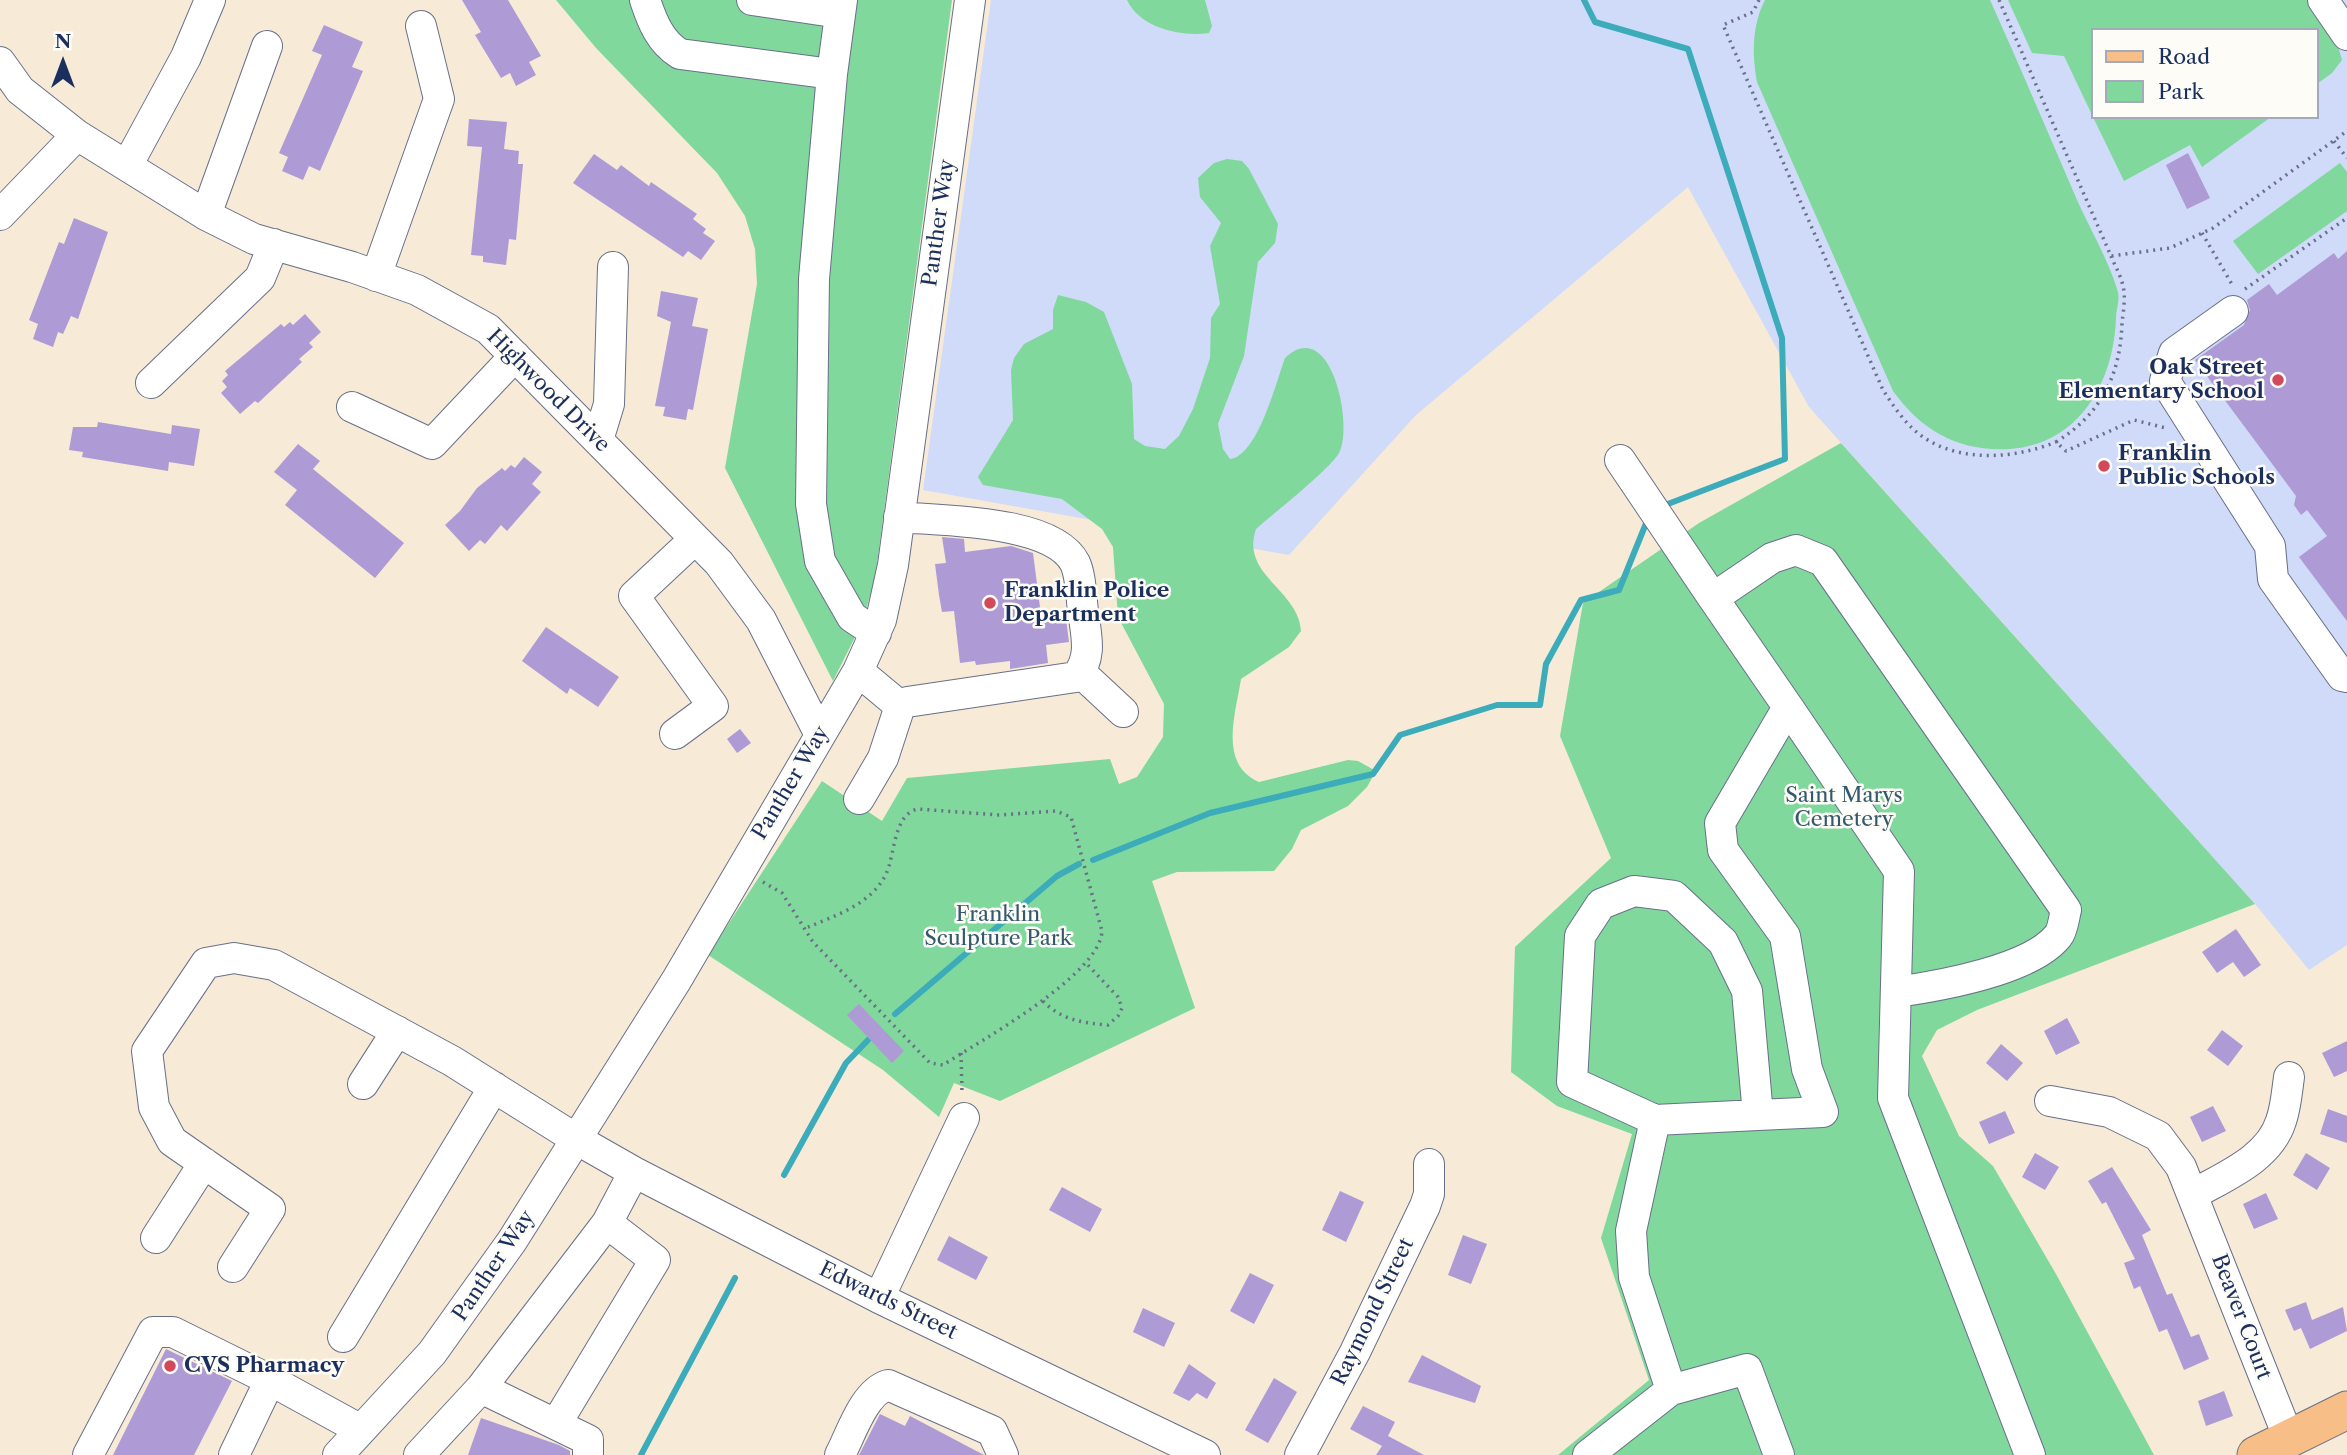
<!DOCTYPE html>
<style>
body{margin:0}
#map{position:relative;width:2347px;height:1455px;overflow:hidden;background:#f7ead7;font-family:"Libre Caslon Text",serif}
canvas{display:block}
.legend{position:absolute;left:2091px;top:28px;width:228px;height:91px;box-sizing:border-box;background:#fdfcf7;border:2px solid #a3aaba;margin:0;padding:9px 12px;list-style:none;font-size:21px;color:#1b2f5e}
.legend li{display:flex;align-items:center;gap:14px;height:35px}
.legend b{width:35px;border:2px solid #a3aaba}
.north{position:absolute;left:28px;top:28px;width:70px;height:70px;-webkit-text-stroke:5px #fdfcf7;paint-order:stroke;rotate:0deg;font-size:19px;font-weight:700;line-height:28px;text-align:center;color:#1b2f5e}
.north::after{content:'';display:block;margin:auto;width:24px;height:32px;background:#1b2f5e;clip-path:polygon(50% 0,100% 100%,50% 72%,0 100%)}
</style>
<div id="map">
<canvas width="2347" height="1455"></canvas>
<ul class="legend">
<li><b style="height:9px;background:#f7be88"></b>Road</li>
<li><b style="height:19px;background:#80d89d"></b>Park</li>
</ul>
<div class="north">N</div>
</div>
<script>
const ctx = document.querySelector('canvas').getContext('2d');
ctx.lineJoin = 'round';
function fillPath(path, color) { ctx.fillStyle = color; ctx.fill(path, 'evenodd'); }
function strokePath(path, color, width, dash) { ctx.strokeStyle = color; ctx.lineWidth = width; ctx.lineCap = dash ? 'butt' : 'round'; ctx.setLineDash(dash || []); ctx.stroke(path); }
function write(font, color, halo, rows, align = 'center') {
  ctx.font = font + ' "Libre Caslon Text",serif'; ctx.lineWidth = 5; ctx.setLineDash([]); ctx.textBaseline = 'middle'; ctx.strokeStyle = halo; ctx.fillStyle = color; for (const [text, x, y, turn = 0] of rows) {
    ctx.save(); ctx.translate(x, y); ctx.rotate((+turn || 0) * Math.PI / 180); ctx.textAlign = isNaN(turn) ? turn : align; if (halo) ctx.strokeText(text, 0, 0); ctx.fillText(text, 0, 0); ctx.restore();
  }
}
const built = new Path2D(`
 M991,0H2347V945L2309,970L2255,904L1809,407L1688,187L1416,415L1289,555L923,490ZM2093,30H2317V117H2093Z`);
const green = new Path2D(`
 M556,0H952L875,579L862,623L833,681L725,468L757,284L755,249L745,216L717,173L596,48Z
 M1127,0H1205L1212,26L1209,33C1181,37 1140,28 1127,0Z
 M1765,0H1990C2020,66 2048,133 2077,200C2090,229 2109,261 2118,292C2120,300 2116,310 2116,318C2114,381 2080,444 2010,449C1959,452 1922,431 1893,391L1757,82C1752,54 1752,25 1765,0Z
 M2008,0H2309L2337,43L2342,60L2332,73L2317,84V30H2093V117L2064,56L2032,53Z
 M2093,117H2271L2202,167L2190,145L2124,181Z
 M1227,159L1242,161L1249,169L1278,224L1275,243L1258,262L1244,356L1218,424L1223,449L1230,459C1258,456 1276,382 1285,358C1332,314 1354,429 1339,453C1329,470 1274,513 1256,529C1240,575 1299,590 1301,631L1289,647L1241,679C1236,713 1218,764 1259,782L1348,760L1358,761L1376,771L1367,787L1348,806L1301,830L1292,849L1274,871L1177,872L1152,881L1195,1008L1000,1101L954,1083L939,1117L883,1070L708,955L822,781L882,821L907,778L1110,759L1119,784L1137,777L1163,737L1164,704L1118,617L1113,547L1102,529L1062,499L983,485L978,477L1013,420L1011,370L1014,358L1024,344L1053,329V310L1058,295L1086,302L1104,312L1132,384L1134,439L1145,446L1165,449L1179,436L1193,409L1210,358L1211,318L1220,304L1210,246L1221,223L1200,197L1198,178L1214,163Z
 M2340,163L2347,172V211L2258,274L2233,241Z
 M1841,443L2255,904L1977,1010L1937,1030L1922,1056L1959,1136L1993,1166L2056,1274L2154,1455H1558L1649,1380L1601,1238L1632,1134L1557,1106L1511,1072L1515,947L1611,858L1560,736L1583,603L1699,523Z`);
const stream = new Path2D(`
 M1584,0L1595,22L1688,49L1782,338L1785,459L1660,507
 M1093,860L1210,813L1373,774L1400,735L1497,705H1540L1546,664L1581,600L1619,590L1649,516
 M895,1014L1057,876L1079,864
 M784,1175L846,1063L868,1040
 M641,1455L735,1278`);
const building = new Path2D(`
 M462,0H508L541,56L529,62L536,75L516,86L510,73L501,78L475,35L481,32Z
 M324,25L363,42L352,67L363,71L320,171L309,166L303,180L282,171L288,157L279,153L322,55L312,51Z
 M469,119L507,122L504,149L519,151L518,164H523L516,240L509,239L506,265L483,262V256L471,255L482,147L467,146Z
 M2188,153L2210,198L2187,209L2166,165Z
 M594,154L617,170L621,165L649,186L651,182L697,214L693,219L706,229L703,233L715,241L701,260L688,251L683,257L573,183Z
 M74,218L108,232L78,319L71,316L63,334L58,332L53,347L33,339L38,324L29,320L59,242L64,244Z
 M2347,251V621L2299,557L2327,536L2307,510L2301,515L2294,505L2296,496L2195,360L2244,325L2250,310L2247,300L2269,284L2277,295L2334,253L2338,259Z
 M661,291L698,298L692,326L708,329L693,410L688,409L686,420L663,416L665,407L655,406L671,322L657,316Z
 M305,314L321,332L309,343L313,347L299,359L302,362L258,403L255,401L240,414L221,393L227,387L222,381L228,375L225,371L281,324L284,327L290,322L293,325Z
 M98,422L171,434L172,425L200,429L194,466L169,462L168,471L82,457L83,452L69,450L73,427H97Z
 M298,444L320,461L313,469L404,543L375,578L285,505L297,490L274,472Z
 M524,457L542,472L532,484L541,492L507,531L501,525L485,544L480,540L469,551L445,525L460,511L477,488L502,468L505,471L511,465L515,468Z
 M942,537L964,539L965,552L1011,546L1033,553L1041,615L1065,612L1069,642L1046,645L1048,663L1010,669V661L976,665L975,661L960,663L954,611L942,612L939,595L935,564L946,563Z
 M546,627L619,677L598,707L570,688L567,694L522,661Z
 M740,729L751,743L737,753L727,739Z
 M2236,929L2261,965L2244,977L2233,962L2217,973L2202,952Z
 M859,1004L904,1051L892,1063L847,1015Z
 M2067,1018L2080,1043L2056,1055L2044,1031Z
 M2222,1030L2243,1046L2228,1066L2207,1050Z
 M2347,1041V1071L2334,1077L2322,1053Z
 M2001,1044L2023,1063L2007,1081L1986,1063Z
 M2213,1106L2226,1131L2202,1142L2190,1117Z
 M2328,1109L2347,1116V1143L2320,1134Z
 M2005,1111L2015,1133L1989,1144L1979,1122Z
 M2035,1153L2059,1167L2045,1190L2022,1177Z
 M2306,1153L2330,1168L2317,1190L2293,1175Z
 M2112,1167L2151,1230L2142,1235L2167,1295L2172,1293L2191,1337L2199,1334L2209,1359L2184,1370L2167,1329L2159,1332L2140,1286L2134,1289L2124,1263L2135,1259L2106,1202L2102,1204L2088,1181Z
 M1062,1187L1102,1209L1090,1232L1049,1210Z
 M1340,1191L1364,1202L1346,1242L1322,1230Z
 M2266,1193L2278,1219L2254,1229L2243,1204Z
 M1463,1235L1487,1244L1471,1284L1448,1275Z
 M949,1236L988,1257L976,1280L937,1260Z
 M1250,1273L1274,1285L1254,1324L1230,1311Z
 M2306,1302L2312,1320L2343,1307L2347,1331L2310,1349L2301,1328L2294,1331L2285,1310Z
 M1143,1308L1175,1323L1164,1347L1133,1332Z
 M166,1349L232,1381L194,1455H113Z
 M1422,1355L1481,1386L1475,1403L1408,1382Z
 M1189,1364L1216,1383L1207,1399L1197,1393L1189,1401L1173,1393Z
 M1274,1378L1297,1392L1268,1443L1245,1430Z
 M2224,1391L2233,1416L2206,1426L2198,1401Z
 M1363,1406L1395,1422L1388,1436L1424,1455H1376L1382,1446L1350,1429Z
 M880,1414L905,1426L910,1416L984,1455H859Z
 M481,1418L559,1445L570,1451V1455H468Z`);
const path = new Path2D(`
 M1759,0L1753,12L1723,25L1883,390C1894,407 1907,427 1926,439C1965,463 2016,458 2056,442
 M1999,0L2111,256L2170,248L2213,228L2347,131
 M2334,141L2347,158
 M2202,233L2233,286
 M2111,256C2115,266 2121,276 2123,286C2126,298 2123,312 2122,324C2120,376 2101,414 2056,442L2066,451L2134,420L2166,428
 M2245,289L2347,218
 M763,882L782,893L813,942L930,1063L943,1065C980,1041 1100,975 1102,931L1071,817L1056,811L999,815L918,809C893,814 895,856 886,874C871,905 834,916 806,928
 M1043,1001C1061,1020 1083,1023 1108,1025L1118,1016L1122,1008L1118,997L1086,963
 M961,1053L962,1093`);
const minor = new Path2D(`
 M645,0C652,21 660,42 680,54L832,74
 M752,0L840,13
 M842,0L832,74L814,279L811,504L820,561L852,617L876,633
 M2323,0L2347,35
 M0,62L20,90L77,135L206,215L254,239L352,267L417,290L488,329L719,563L761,620L820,735
 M128,164L186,57L210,0
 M0,215L77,135
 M206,215L267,46
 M376,276L439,99L421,26
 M2233,311L2174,353L2165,381L2270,546L2273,579L2342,676L2347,677
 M151,383L260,278L274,244
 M352,407L432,444L515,356
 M598,440L609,404L613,267
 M1620,460L1713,598
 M899,517C944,521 1053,520 1075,563C1081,576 1081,596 1083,611C1086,635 1093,657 1076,677L907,702L900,706
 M858,671L900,706L883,758L859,799
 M1080,672L1123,712
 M1788,707L1899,871L1893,1098L2030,1455
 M675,734L713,706L634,596L695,539
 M363,1084L397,1031
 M2050,1101L2109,1112L2158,1136L2181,1167L2289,1439
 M1758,1115L1655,1120L1572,1082L1580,936L1601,904L1634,891L1674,896L1723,942L1747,991L1758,1115L1823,1112L1807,1069L1785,936L1723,850L1720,823L1788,707L1713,598L1772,558L1796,550L1823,561L2066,910C2064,917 2063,930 2058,936C2031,970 1939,986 1897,992
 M2194,1194C2225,1176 2269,1159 2281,1121C2286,1107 2287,1091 2289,1077
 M607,1223L634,1172
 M156,1238L204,1163
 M233,1267L270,1209L172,1141L154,1107L147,1051L206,963L234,958L274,965L452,1061L576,1139L634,1172L879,1298L1205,1455
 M879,1298L964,1118
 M343,1337L494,1087
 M481,1388L607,1223L655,1260L556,1424
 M1671,1390L1747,1369L1779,1455
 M88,1455L153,1332H173L270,1380
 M234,1455L270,1380L361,1430
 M338,1455L432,1353L512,1241L676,981L858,671L881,620L893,565L970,0
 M419,1455L481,1388L588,1440V1455
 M840,1455C851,1434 864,1392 888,1385L992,1431L1003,1455
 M1300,1455L1355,1352L1425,1206L1429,1194V1164
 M1588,1455L1671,1390L1634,1277L1631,1231L1655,1120`);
const major = new Path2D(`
 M2256,1455L2347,1410`);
const markers = [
 [2278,380,7,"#d1495b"],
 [2104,466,7,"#d1495b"],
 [990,603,7,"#d1495b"],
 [170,1366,7,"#d1495b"]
];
const streetNames = [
 ["Panther Way",939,223,-82],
 ["Highwood Drive",548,391,45],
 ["Panther Way",791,783,-59],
 ["Panther Way",494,1266,-56],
 ["Edwards Street",888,1301,26],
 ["Raymond Street",1373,1312,-64],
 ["Beaver Court",2241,1317,69]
];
const poiNames = [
 ["Oak Street",2264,368,"right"],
 ["Elementary School",2264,392,"right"],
 ["Franklin",2118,454],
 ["Public Schools",2118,478],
 ["Franklin Police",1004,591],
 ["Department",1004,615],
 ["CVS Pharmacy",184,1366]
];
const parkNames = [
 ["Saint Marys",1844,796],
 ["Cemetery",1844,820],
 ["Franklin",998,915],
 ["Sculpture Park",998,939]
];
fillPath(built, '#d0daf9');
fillPath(green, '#80d89d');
strokePath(stream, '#3cabba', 6);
fillPath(building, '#ae9ad5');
strokePath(minor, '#687088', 32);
strokePath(major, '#687088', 39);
strokePath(path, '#687088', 3.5, [2, 5]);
strokePath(minor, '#fff', 30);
strokePath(major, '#f7be88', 37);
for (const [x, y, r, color] of markers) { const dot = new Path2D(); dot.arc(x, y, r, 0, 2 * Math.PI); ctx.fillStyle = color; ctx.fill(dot); strokePath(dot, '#fdfcf7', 2.5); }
write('21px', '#1b2f5e', '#fdfcf7', streetNames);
write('bold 21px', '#1b2f5e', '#fdfcf7', poiNames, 'left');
write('21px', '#34596e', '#fdfcf7', parkNames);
</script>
